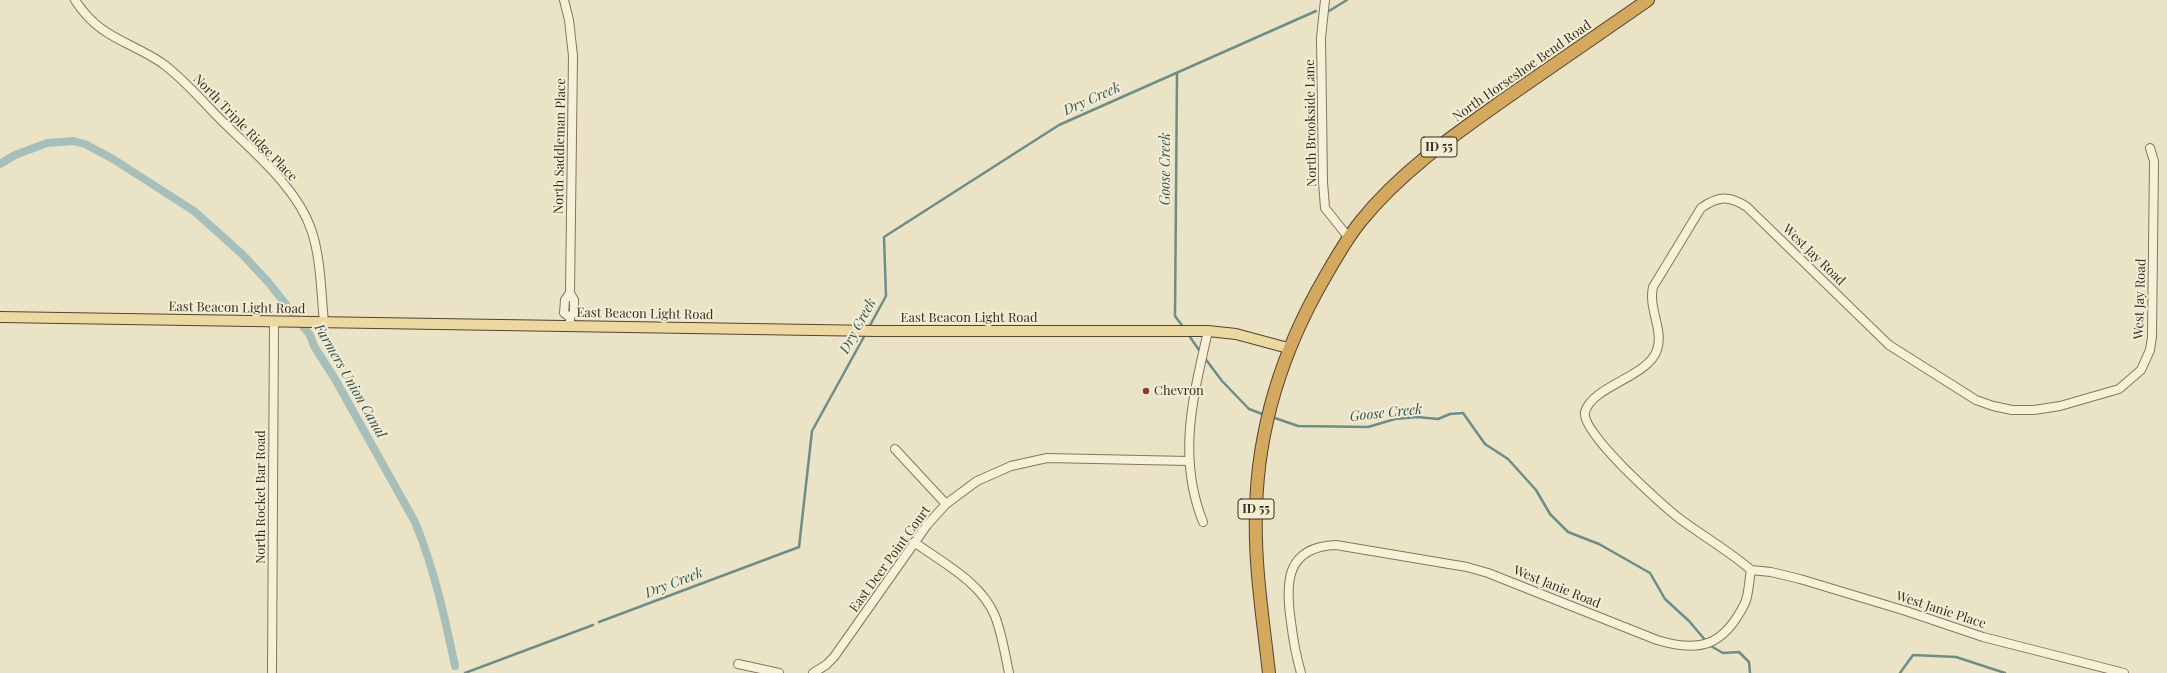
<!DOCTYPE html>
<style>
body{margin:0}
canvas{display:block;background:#ebe3c6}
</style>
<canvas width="2167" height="673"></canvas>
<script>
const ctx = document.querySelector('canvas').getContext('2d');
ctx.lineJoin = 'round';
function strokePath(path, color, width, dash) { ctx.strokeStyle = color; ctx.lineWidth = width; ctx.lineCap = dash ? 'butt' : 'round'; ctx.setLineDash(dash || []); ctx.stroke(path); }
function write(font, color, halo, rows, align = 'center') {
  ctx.font = font + ' "Playfair Display",serif'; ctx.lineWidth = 4; ctx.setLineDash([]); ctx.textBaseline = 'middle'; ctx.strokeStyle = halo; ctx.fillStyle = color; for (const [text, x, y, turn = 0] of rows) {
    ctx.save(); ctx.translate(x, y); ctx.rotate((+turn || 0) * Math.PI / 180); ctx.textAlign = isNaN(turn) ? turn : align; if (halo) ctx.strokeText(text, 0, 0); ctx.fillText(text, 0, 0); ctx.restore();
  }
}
const stream = new Path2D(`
 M1329,11L1347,0
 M1177,74L1175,316L1184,328
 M868,329L886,296L884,237L1059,125L1316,11
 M1188,334L1201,353
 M1204,357L1222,381L1249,409L1265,415
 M1272,417L1298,426L1368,427L1395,419L1417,417L1438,419L1450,414L1463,413L1485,444L1508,459L1536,490L1550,514L1568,532L1599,544L1650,573L1665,599L1689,621L1706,641
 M599,622L799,547L812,431L866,333
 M1709,645L1723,653L1739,652L1749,662L1750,673
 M465,673L593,625
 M1900,673L1913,655L1956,657L2005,673`);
const canal = new Path2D(`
 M0,164L15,155L47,143L74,141L85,144L113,159L194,211L242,254L269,283L310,335L314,346L335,379L415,522C434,568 445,618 455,666`);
const minor = new Path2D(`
 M75,0C100,39 128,40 162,63C184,79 202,101 221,120C253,152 298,188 312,232C321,260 321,293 324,322
 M564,0L569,20L573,56L570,293
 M1325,0L1321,38L1323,182L1325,208L1349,238
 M570,317L564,313L565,300L570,293L574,300V313L570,317V326
 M895,449L946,504
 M1203,522C1177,457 1193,397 1208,331
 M914,542C943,563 981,582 995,616C1002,634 1005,654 1009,673
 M1751,570C1729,551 1703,536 1680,519C1662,505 1580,432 1585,412C1592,386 1648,377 1657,350C1664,330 1648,309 1653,287L1701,208C1718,196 1729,195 1747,207L1889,345L1976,400L1993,406L2012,410H2034L2060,406L2119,389L2141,370L2150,350L2152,337L2154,161L2150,148
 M1751,570L1771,572L1800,579L1906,611L1983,637L2124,673
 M738,664L779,673
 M272,673L274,321
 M813,673L826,665L834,657L927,525L946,504L977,481L1011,466L1047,458L1188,461
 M1301,673C1296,656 1293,639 1291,622C1285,582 1286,547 1336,545L1467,567L1488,573L1657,640C1700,653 1724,646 1745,603C1749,594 1749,580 1751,570`);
const major = new Path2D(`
 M0,317L877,331H1208L1236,334L1288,348`);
const highway = new Path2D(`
 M1269,673C1263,619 1254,564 1256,509C1258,427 1283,349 1325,277C1336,258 1347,238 1361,221C1402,170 1457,133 1509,96C1555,64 1601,32 1648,0`);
const markers = [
 [1146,391,4,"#903732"]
];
const shields = [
 [1439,147,36],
 [1256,509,36]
];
const shieldNames = [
 ["ID 55",1439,147],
 ["ID 55",1256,509]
];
const streetNames = [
 ["North Horseshoe Bend Road",1522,71,-35],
 ["North Brookside Lane",1311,123,-91],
 ["North Triple Ridge Place",245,128,46],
 ["North Saddleman Place",560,146,-89],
 ["West Jay Road",1814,255,44],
 ["West Jay Road",2140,299,-88],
 ["East Beacon Light Road",237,308,1],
 ["East Beacon Light Road",645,314,1],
 ["East Beacon Light Road",969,318],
 ["North Rocket Bar Road",261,497,-90],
 ["East Deer Point Court",890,559,-54],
 ["West Janie Road",1557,587,22],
 ["West Janie Place",1941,610,18]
];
const poiNames = [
 ["Chevron",1154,391]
];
const waterNames = [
 ["Dry Creek",1092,99,-24],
 ["Goose Creek",1166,169,-90],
 ["Dry Creek",858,326,-62],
 ["Farmers Union Canal",350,381,60],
 ["Goose Creek",1386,413,-6],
 ["Dry Creek",674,583,-21]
];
strokePath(stream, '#6f8d87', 2.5);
strokePath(canal, '#a7bfba', 8);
strokePath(minor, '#85755d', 10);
strokePath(major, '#534331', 12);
strokePath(highway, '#534331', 14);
strokePath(minor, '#f6f0d9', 8);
strokePath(major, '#ebd9a1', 10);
strokePath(highway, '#d4a85e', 12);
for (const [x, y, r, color] of markers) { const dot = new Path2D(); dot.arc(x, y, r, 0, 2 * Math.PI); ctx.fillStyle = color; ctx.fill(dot); strokePath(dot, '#f3edd5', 1.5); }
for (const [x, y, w] of shields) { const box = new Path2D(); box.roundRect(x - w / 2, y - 10, w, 20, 3); ctx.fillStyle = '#f3edd5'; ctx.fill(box); strokePath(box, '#372c20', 1); }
write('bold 12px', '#372c20', null, shieldNames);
write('13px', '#372c20', '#f3edd5', streetNames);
write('13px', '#372c20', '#f3edd5', poiNames, 'left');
write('italic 14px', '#305555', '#f3edd5', waterNames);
</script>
